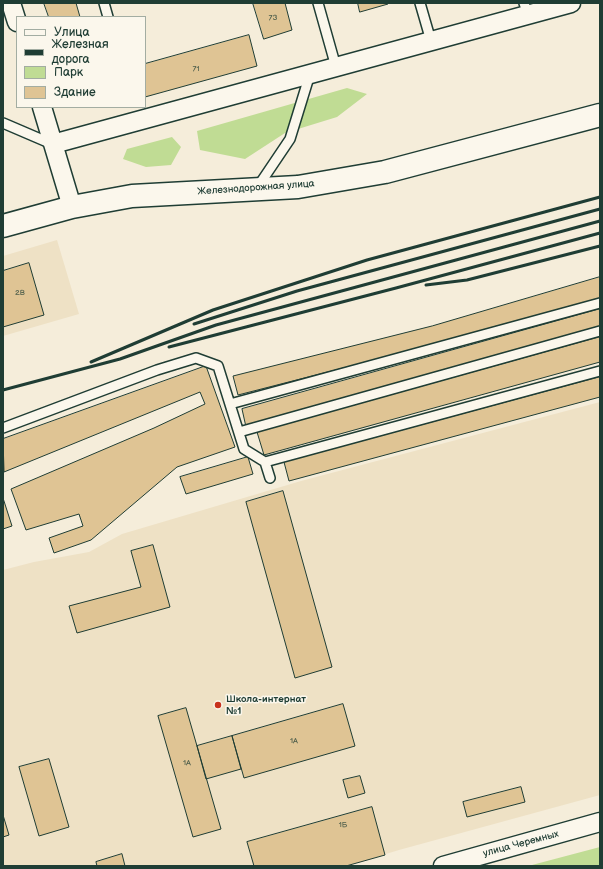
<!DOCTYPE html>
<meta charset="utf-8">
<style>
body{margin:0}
#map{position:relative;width:603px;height:869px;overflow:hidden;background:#f5edda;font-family:"Balsamiq Sans",sans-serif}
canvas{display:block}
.frame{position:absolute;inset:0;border:4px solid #1f3d34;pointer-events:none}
.legend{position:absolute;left:16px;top:16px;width:130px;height:92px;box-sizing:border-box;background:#fbf7ec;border:1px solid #a3ada2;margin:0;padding:5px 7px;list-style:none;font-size:12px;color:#1f3d34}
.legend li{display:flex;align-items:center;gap:8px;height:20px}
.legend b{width:20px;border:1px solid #a3ada2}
</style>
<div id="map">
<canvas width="603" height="869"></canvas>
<div class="frame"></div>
<ul class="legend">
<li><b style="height:5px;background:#fbf7ec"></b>Улица</li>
<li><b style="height:5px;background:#1f3d34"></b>Железная дорога</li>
<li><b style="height:11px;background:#c0dc94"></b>Парк</li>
<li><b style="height:11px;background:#dfc494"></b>Здание</li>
</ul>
</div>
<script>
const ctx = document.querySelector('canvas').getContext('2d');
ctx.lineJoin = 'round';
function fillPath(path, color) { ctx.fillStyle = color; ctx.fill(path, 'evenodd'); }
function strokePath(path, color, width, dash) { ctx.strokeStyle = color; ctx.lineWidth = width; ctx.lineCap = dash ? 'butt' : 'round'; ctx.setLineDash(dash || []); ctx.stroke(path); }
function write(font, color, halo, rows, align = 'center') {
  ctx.font = font + ' "Balsamiq Sans",sans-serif'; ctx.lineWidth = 3; ctx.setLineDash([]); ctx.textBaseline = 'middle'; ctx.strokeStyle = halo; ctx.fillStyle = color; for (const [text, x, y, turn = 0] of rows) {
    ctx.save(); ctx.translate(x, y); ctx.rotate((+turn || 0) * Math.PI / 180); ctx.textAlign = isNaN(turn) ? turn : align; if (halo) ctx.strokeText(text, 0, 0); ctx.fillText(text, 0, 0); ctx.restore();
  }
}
const built = new Path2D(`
 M57,240L79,314L3,336V256Z
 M600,402V795L399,850L346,866H3V570L34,562L89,552L122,534L301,481Z`);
const green = new Path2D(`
 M347,88L367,94L337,117L285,133L245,159L200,150L197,131Z
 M172,137L181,147L171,165L146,167L123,159L127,149Z
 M600,847V866H529L532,865Z`);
const building = new Path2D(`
 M44,3H76L80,17H49Z
 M253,3H285L292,30L264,39Z
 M358,3H387L388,4L360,12Z
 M249,35L257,66L145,97V64Z
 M29,263L44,315L3,327V271Z
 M600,277V298L437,344L238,395L233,376L432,326Z
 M600,309V328L246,427L242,409Z
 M600,337V362L264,455L257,432Z
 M206,366L235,447L177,467L91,540L54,553L49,538L83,526L79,514L26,530L11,489L154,428L205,404L200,392L4,472L3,439Z
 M600,377V397L289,481L284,462Z
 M248,457L253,474L186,494L180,477Z
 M283,491L332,667L295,678L246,502Z
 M3,498L12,526L3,529Z
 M153,545L170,607L77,633L69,606L141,587L131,551Z
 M343,704L355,746L244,778L232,736Z
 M186,708L221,829L193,837L158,716Z
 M232,736L241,769L206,779L197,746Z
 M49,759L69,827L39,836L19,767Z
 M360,776L365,793L348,798L343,780Z
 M521,787L525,802L467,817L463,802Z
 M372,807L385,855L346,866H254L247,842Z
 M3,815L9,835L3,837Z
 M122,854L125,866H97L96,862Z`);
const service = new Path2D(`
 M104,3L108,17
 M318,3L336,67
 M420,3L431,41
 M524,3L528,15
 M3,123L52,144
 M257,188L290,139L310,74
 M230,404L600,303
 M3,428L157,370L196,358L218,366L244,449L265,462L270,478
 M239,432L600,331
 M265,462L600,371`);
const minor = new Path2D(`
 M11,3L17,22
 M42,107L72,207
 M53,144L571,3
 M443,866L600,822`);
const secondary = new Path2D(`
 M3,226L72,207L132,196L298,187L385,172L600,115`);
const rail = new Path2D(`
 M426,285L467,280L600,246
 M194,324L297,291L600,209
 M169,347L396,288L600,233
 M91,362L213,310L367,260L600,197
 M3,390L120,359L216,325L600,221`);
const markers = [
 [218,705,4,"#c8321e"]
];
const numberNames = [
 ["73",273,18],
 ["71",196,69],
 ["2В",20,293],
 ["1А",294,741],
 ["1А",187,763],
 ["1Б",343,825]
];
const streetNames = [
 ["Железнодорожная улица",256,188,-4],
 ["улица Черемных",521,844,-15]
];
const poiNames = [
 ["Школа-интернат",226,699],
 ["№1",226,711]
];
fillPath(built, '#eee1c5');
fillPath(green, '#c0dc94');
fillPath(building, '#dfc494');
strokePath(building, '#1f3d34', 1);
strokePath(service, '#1f3d34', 12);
strokePath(minor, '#1f3d34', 21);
strokePath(secondary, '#1f3d34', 25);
strokePath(service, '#fbf7ec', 9);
strokePath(minor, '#fbf7ec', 18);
strokePath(secondary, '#fbf7ec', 22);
strokePath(rail, '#1f3d34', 3);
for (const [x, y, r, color] of markers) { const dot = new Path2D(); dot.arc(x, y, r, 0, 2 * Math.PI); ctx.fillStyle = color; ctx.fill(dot); strokePath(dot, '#fbf7ec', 1.5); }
write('8px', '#4f5f4c', null, numberNames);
write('10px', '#1f3d34', '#fbf7ec', streetNames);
write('bold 10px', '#1f3d34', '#fbf7ec', poiNames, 'left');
</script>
